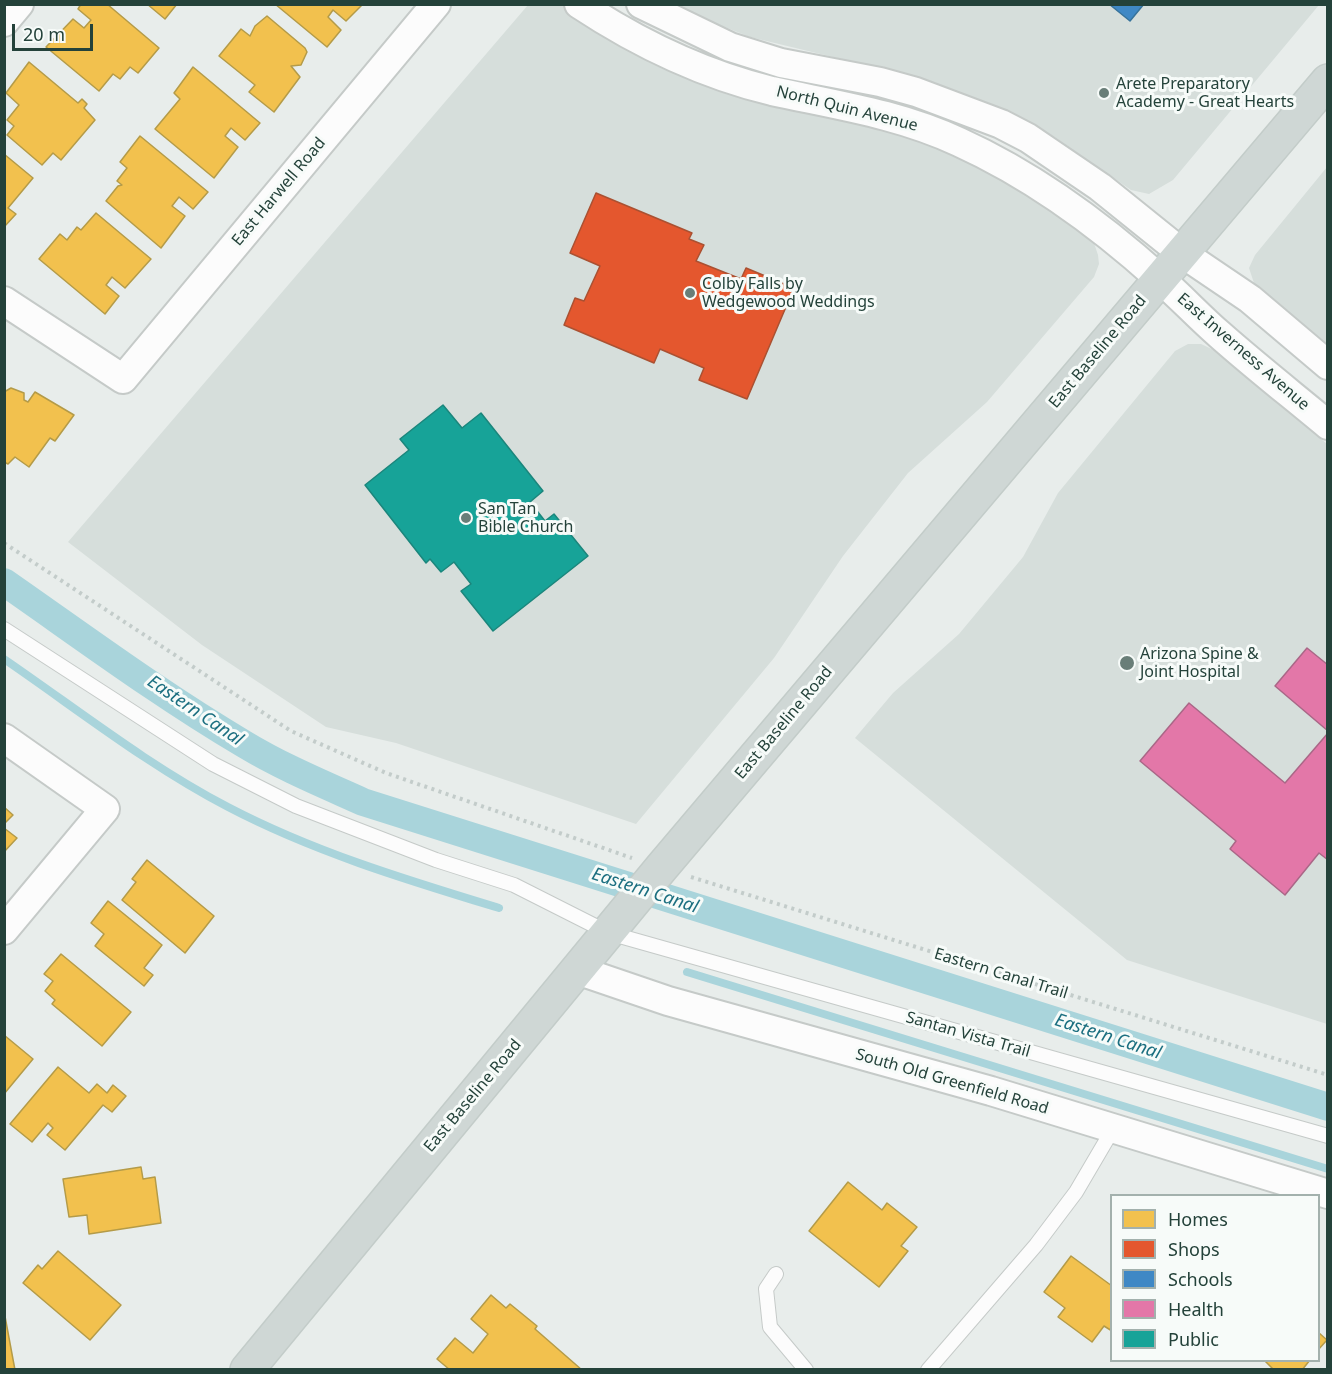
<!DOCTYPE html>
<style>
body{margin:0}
#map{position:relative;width:1332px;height:1374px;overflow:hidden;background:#e8edeb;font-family:"Noto Sans",sans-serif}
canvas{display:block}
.frame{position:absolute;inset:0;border:6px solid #24423a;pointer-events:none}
.legend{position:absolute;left:1110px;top:1194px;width:210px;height:168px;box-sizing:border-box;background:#f7fbf9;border:2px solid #a3b1ad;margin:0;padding:8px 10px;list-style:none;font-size:18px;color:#24423a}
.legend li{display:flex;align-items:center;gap:12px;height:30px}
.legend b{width:30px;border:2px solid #a3b1ad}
.scale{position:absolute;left:12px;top:24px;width:81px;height:27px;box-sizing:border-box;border:3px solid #24423a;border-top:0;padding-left:8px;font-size:18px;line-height:21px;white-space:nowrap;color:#24423a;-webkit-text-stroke:4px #f7fbf9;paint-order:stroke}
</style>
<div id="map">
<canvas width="1332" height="1374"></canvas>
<div class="frame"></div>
<ul class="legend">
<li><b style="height:16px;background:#f2c14e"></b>Homes</li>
<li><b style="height:16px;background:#e4572e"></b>Shops</li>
<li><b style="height:16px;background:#3f88c5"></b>Schools</li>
<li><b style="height:16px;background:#e377a8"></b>Health</li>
<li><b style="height:16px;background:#17a398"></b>Public</li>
</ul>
<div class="scale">20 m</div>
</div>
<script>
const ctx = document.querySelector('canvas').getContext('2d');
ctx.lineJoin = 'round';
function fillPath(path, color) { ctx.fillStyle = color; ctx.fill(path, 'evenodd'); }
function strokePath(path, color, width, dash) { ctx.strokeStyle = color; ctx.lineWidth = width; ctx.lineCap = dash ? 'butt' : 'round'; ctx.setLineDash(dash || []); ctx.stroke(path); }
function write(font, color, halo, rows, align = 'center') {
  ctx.font = font + ' "Noto Sans",sans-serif'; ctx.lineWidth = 6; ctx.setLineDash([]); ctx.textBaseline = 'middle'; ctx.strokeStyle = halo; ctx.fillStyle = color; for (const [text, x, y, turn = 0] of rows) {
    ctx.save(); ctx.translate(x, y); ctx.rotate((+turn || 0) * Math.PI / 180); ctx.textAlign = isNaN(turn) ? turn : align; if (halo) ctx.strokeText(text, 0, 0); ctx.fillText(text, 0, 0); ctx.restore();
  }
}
const built = new Path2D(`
 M528,5H568L947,145L1083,226L1094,243L1098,255L1099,264L1094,277L987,402L908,473L843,556L774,658L636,824L396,743L326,727L202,645L68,542Z
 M669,5H1319L1173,180L1149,194L1131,190L1053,136L995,106L928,80L750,37Z
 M1327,167V345L1254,283L1249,268L1255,255Z
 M1188,344H1201L1216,351L1327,444V1024L1127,960L855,738L893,693L959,634L1023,557L1058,493L1175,351Z`);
const homes = new Path2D(`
 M81,4H107L159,48L138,73L130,67L120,79L113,74L99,91L46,47L73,19L84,28L91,20L78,9Z
 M147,4H177L165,19Z
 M275,4H363L346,21L333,10L328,17L341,30L327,47Z
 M267,16L305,48L307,52L301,65L291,66L300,77L274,112L249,92L255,85L219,56L241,29L250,36L255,26Z
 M29,62L78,103L82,99L87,104L84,108L95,120L61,160L53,153L42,165L7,135L14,126L7,120L19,105L6,93Z
 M193,67L260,123L245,140L231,128L225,136L238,147L214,178L155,129L180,99L174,93Z
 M140,136L208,192L193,209L179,197L172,206L185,216L161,248L106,201L118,186L122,185L117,181L127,168L120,162Z
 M4,154L33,178L8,208L16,214L4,227Z
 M96,213L151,259L125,288L112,277L106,285L119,296L105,314L39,259L60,234L67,240L77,227L81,230Z
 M11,388L24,393V400L28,402L35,392L74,415L55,441L50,438L29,467L15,457L8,464L4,462V392Z
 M4,807L13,815L4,824Z
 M4,828L17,838L4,852Z
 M147,860L214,916L185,953L122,900L136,882L132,879Z
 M108,901L162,945L144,968L153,975L144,986L95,946L104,934L91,923Z
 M61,954L131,1012L102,1046L52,1004L55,1000L45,991L53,981L44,974Z
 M4,1035L33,1059L4,1094Z
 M58,1067L89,1093L97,1084L107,1093L113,1085L126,1096L112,1112L103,1105L65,1150L47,1135L53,1128L48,1123L32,1142L10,1124Z
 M141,1167L143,1179L155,1177L161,1223L89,1234L87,1215L69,1217L63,1179Z
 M848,1182L882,1210L887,1203L917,1227L901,1246L908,1251L879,1287L809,1231Z
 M58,1251L121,1305L90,1340L23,1283L38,1265L42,1269Z
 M1071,1256L1112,1286V1331L1104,1326L1092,1342L1058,1317L1065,1308L1044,1292Z
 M491,1295L506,1308L510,1304L537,1326L535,1329L582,1370H450L437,1359L455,1338L473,1353L488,1334L471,1319Z
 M4,1311L15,1370H4Z
 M1318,1332L1327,1340L1318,1350Z
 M1264,1360H1310L1302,1370H1274Z`);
const shops = new Path2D(`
 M596,193L692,233L689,239L704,245L696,261L741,279L746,268L794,288L747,399L699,380L704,368L660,349L654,363L564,325L575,298L584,301L600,266L570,253Z`);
const schools = new Path2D(`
 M1109,4H1144L1130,21Z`);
const health = new Path2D(`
 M1307,648L1328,665V731L1275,686Z
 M1189,703L1285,783L1328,733V860L1319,853L1285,895L1230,849L1236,841L1140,761Z`);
const public = new Path2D(`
 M443,405L462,428L481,413L543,491L530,502L545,521L554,514L588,556L493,631L461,591L471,584L454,562L441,572L430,559L426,563L365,485L409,450L400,439Z`);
const stream = new Path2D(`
 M4,659C77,709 149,766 228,807C314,852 407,880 499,908
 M687,972L1328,1169`);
const canal = new Path2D(`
 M4,582C83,637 161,695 244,744C282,767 323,784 363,802L1328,1107`);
const path = new Path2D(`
 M4,543L291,731L386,773L632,858
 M691,877L1328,1075`);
const service = new Path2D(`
 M4,629L213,764L296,806L436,860L514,885L609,933L1328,1136
 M776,1274L766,1289L770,1327L806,1370
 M928,1370L1036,1245L1076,1192L1113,1129`);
const minor = new Path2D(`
 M579,4C638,43 702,74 772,91C836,105 899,114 959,142C1034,176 1099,224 1160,279C1181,297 1199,317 1220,335C1255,366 1292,395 1328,425
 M641,4L730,47L781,63L880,82L916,92L1001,124L1028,138L1100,187L1182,253L1250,299L1328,365
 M4,22L19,4
 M4,301L123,379L436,4
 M4,738L105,809L4,930
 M577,970L668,1001L991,1091L1328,1194`);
const primary = new Path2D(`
 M247,1370L662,867L1328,81`);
const markers = [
 [1104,93,6,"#697e78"],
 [690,293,6,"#697e78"],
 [466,518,6,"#697e78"],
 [1127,663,8,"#697e78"]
];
const poiNames = [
 ["Arete Preparatory",1116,84],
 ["Academy - Great Hearts",1116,102],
 ["Colby Falls by",702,284],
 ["Wedgewood Weddings",702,302],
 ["San Tan",478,509],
 ["Bible Church",478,527],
 ["Arizona Spine &",1140,654],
 ["Joint Hospital",1140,672]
];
const streetNames = [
 ["North Quin Avenue",847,109,14],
 ["East Harwell Road",279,192,-50],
 ["East Baseline Road",1098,352,-50],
 ["East Inverness Avenue",1243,352,41],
 ["East Baseline Road",784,723,-50],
 ["Eastern Canal Trail",1001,974,17],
 ["Santan Vista Trail",968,1035,16],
 ["South Old Greenfield Road",952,1082,16],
 ["East Baseline Road",473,1096,-50]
];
const waterNames = [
 ["Eastern Canal",195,711,34],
 ["Eastern Canal",645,891,18],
 ["Eastern Canal",1108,1037,18]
];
fillPath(built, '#d6dedb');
fillPath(homes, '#f2c14e');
strokePath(homes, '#b49b48', 1.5);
fillPath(shops, '#e4572e');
strokePath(shops, '#aa5132', 1.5);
fillPath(schools, '#3f88c5');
strokePath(schools, '#37739b', 1.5);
fillPath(health, '#e377a8');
strokePath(health, '#aa6787', 1.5);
fillPath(public, '#17a398');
strokePath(public, '#1b867c', 1.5);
strokePath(stream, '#a9d4db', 8);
strokePath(canal, '#a9d4db', 28);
strokePath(service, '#c5cac8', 16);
strokePath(minor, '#c5cac8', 32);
strokePath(primary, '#c3ccc9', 36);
strokePath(path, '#c3ccca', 4, [3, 4.5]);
strokePath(service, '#fcfcfc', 14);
strokePath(minor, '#fcfcfc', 28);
strokePath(primary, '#cfd7d5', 33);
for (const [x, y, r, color] of markers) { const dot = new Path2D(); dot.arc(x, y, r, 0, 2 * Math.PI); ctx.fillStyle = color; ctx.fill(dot); strokePath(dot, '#f7fbf9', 2); }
write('16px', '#24423a', '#f7fbf9', poiNames, 'left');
write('16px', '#24423a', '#f7fbf9', streetNames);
write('italic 18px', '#1c6f80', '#f7fbf9', waterNames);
</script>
